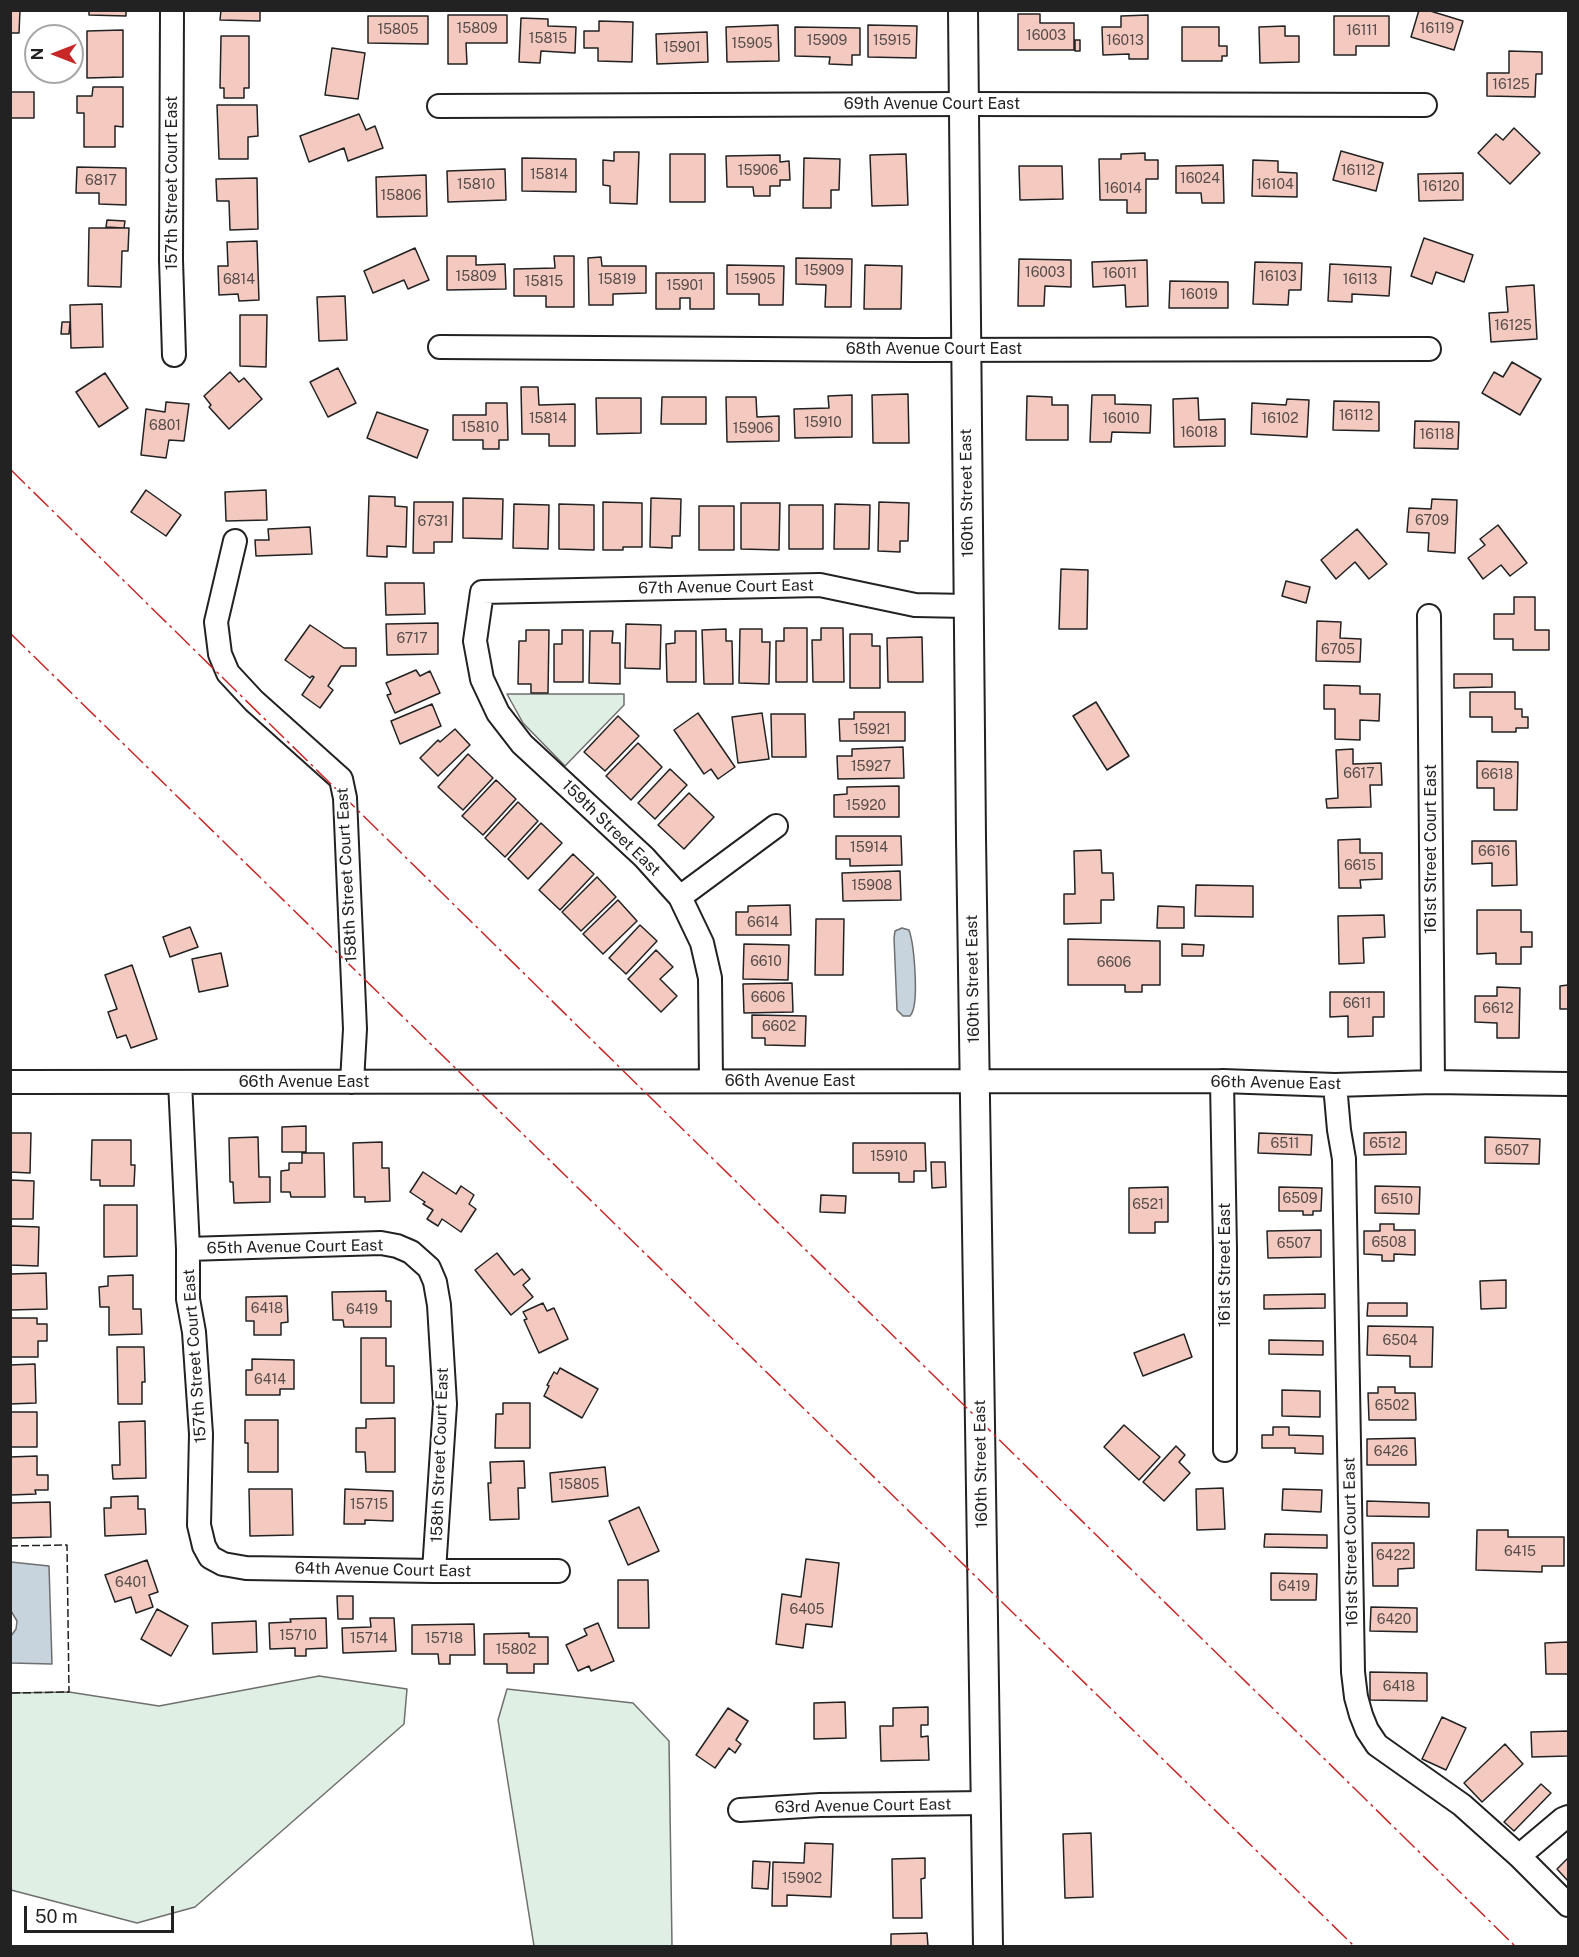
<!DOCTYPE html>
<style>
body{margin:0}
#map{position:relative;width:1579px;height:1957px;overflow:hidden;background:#fff;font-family:"Public Sans",sans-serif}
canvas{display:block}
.frame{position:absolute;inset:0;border:12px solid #222;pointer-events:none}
.north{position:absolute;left:24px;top:24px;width:60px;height:60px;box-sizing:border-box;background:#fff;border:2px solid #a7a7a7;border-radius:50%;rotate:270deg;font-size:16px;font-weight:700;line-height:24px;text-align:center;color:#222}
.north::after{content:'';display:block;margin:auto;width:21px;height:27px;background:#c62828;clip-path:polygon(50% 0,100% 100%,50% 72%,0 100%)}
.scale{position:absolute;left:24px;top:1906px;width:150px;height:27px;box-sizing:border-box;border:3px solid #222;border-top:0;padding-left:8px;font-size:18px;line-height:21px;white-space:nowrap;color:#222;-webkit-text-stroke:4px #fff;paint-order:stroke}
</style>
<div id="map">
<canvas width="1579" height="1957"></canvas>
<div class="frame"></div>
<div class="north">N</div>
<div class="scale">50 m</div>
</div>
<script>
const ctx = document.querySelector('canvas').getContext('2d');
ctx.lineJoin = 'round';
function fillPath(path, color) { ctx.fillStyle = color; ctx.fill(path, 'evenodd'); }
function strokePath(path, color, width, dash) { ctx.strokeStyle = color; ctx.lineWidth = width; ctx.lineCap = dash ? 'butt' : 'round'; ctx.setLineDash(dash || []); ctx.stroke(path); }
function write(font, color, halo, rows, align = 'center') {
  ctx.font = font + ' "Public Sans",sans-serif'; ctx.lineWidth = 4.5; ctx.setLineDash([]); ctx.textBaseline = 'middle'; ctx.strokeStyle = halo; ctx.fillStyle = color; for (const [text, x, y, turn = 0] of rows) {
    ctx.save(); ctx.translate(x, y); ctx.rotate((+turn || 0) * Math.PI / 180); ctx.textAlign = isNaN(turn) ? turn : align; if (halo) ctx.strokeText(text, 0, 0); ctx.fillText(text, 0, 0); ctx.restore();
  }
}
const green = new Path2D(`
 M507,694H624V705L565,766L523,723Z
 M319,1676L407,1689L404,1724L195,1907L137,1923L11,1890V1693L69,1692L159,1706Z
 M507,1689L633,1703L669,1741L672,1946H534L498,1720Z`);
const water = new Path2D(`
 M902,928L909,930C914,944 920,1006 910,1016H903L897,1010L894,938L895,931Z
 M11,1562L49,1566L52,1664L11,1663V1636L16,1629L17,1621L11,1611Z`);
const building = new Path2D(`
 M10,10H20L19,33H10Z
 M89,10H126V16L89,15Z
 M221,10H260V21L220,20Z
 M1419,10H1427L1463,21L1454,50L1411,37Z
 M1018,14H1040V23H1074V50H1018Z
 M448,15H507V43H466L467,64H448Z
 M1148,15V59H1129V54L1103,55L1102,27H1121V16Z
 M368,16H428V44L368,43Z
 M1334,16H1389V46H1356V55H1334Z
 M521,18L548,19V26L576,27L575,53L541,51L540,63L519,62Z
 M599,21L633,22L632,62L598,61V48H584V31H599Z
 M778,25L779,61L727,62L726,27Z
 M868,25L917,26L916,58L868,57Z
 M1285,26V36H1299V62L1260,63L1259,27Z
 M795,27L860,28V55H852V65L829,64L830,57L795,56Z
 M1182,27H1219V46H1227V56H1222V61H1182Z
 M123,30V77L87,78V31Z
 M707,32L708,62L657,64L656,34Z
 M221,36H249V88H244V98H224V88H220Z
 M1075,40H1080V51H1075Z
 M332,48L365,53L358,99L325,95Z
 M1509,51L1542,52V74H1536L1535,97L1487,96V73H1509Z
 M93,87H123V127L115,126V147H84V113H77V96H92Z
 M10,92H34V118H10Z
 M217,105H257L258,136L248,137V159H219Z
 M359,114L366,130L375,126L383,148L348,161L344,148L309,162L300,136Z
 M1514,128L1540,153L1510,184L1478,153L1496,134L1503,140Z
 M1341,151L1383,163L1376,191L1333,180Z
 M614,152H639L637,204L610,203V186L603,185V160L614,161Z
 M1145,153V160H1158V179H1146V213H1127V200H1100L1099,159H1121V154Z
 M670,154H705V202H670Z
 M906,154L908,205L872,206L870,155Z
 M780,155V162L789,161L790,180H780V186H770V196H754L753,187H727L726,156Z
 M522,158L576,159V192L522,191Z
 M804,158L840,159L839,190H831V208H803Z
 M1253,160L1278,161V172L1297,173V197L1252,196Z
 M1223,165L1224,203H1202L1201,193H1176V166Z
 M1019,166H1062L1063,199L1020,200Z
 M77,167L126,168V205L99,204V193H76Z
 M505,169L506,200L448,202L447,171Z
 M1463,173V200L1419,201L1418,174Z
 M426,175L427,216L377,217L376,177Z
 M257,178L258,229L230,230L229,201H217L216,179Z
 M107,220L125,221L124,228L106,227Z
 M89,228H129L128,251H122L121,287L88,286Z
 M1424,238L1473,255L1464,282L1436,272L1432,284L1411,276Z
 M257,241L259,300L239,301L238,294L219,295L218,266H228L227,242Z
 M415,248L429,280L408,289L404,280L373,293L364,271Z
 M447,256H476V265L505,264L506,289L447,290Z
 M554,256H574V307H546V296H514V269L555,268Z
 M601,257L602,266H646V293L613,294V305H589L588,258Z
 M796,258L852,259L851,307H825L826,285L796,284Z
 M1019,259L1071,260V287L1045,286L1044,306H1018Z
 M1147,260L1148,306L1126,307L1125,285L1093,287L1092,262Z
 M1255,262L1302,263L1301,290H1289L1288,305L1253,304Z
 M1330,264L1391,267L1389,296L1352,294V302L1328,301Z
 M727,265L784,266L783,305H759V294H727Z
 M865,265L902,266L901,309H864Z
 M656,273H714V309H690V298H680V309H656Z
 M1170,281L1228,282V308H1169Z
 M1534,285L1537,339L1491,342L1489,313L1508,312L1506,287Z
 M345,296L347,340L319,341L317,297Z
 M102,304L103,347L71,348L70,305Z
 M240,315H267L266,367L240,366Z
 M62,322H70L69,334H61Z
 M1512,362L1541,379L1520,415L1482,393L1494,372L1503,377Z
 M338,368L356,403L328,417L310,382Z
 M230,372L239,382L244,378L262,399L229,429L209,407L211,405L204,396Z
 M105,373L128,408L99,427L76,392Z
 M521,387H538L539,405L575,404V446H549V434H522Z
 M908,394L909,443H873L872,395Z
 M852,395V437L795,438L794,409L829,408L828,396Z
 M1092,395H1115V404L1151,405L1150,433L1112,432L1111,442H1090Z
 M1027,396L1052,397V405H1068V440H1026Z
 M662,397H706V424H661Z
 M726,397H756L757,417L779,416V441L727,442Z
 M596,398H641V433L597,434Z
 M1198,398L1199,420L1225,419V446L1174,447L1173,399Z
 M1287,399L1309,400L1307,437L1251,434L1252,403L1286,405Z
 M1334,401L1379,402V431L1333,430Z
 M166,402L189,404L184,441L169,440L166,458L141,455L146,409L165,412Z
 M486,403H507L508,440H499V449H483V440H453V415H486Z
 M377,412L428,430L417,458L367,438Z
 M1415,421L1459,422L1458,449L1414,448Z
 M146,490L181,515L166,536L131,512Z
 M266,490L267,520L226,521L225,492Z
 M369,496L395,497V506L407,507L406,547L387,546V557L367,556Z
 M463,498L503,499L502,539L463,538Z
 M651,498L681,499L680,536H672V548L650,547Z
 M1432,499L1457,500L1455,553L1428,551L1429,533L1407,532L1409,508L1431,509Z
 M414,502H453L452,542H434V553H413Z
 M603,502L642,503V547H623V550H603Z
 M879,502L909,503L908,541H900V552L878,551Z
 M741,503H780L779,550L741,549Z
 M514,504L549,505L548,549L513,548Z
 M559,504L594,505V550L559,549Z
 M835,504L870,505L869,549H834Z
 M789,505H823V549H789Z
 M699,506H734V550H699Z
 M1498,525L1527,563L1510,576L1501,565L1483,579L1468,558L1485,545L1480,539Z
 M310,527L312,554L256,556L255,540H269L268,529Z
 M1357,529L1387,564L1369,579L1355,562L1336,579L1321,560Z
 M1061,569L1088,570L1087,629H1059Z
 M1286,581L1310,587L1306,603L1282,596Z
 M385,583H424L425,614L386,615Z
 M1514,597H1535V630H1549V650H1513V639H1494V614H1514Z
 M1317,621L1341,622L1340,638L1361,639L1360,662L1316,661Z
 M438,623V654L387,655L386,624Z
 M626,624L661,625L660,669L625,668Z
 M310,625L344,648H356V666H341L328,686L333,690L320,708L302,695L314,677L312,676L310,678L285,660Z
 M784,628H807V682H776V641H784Z
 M821,628H843L844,682H813L812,640H821Z
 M726,629V641H732L733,684H704L702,630Z
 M740,629H762V642H770L769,684L739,683Z
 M526,630H549L548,693H531V684H518L519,641H526Z
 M562,630H583V682H554V644H562Z
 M590,631H613L612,643H620V684L589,683Z
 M675,631H696V682H667L666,644L675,643Z
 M850,634H872V646H880V688H850Z
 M922,637L923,682H888L887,638Z
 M416,670L420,676L430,671L440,693L395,713L387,695L391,694L386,683Z
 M1454,674H1492V687L1454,688Z
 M1324,685L1360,686V694H1380L1379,721L1360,720V740L1335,739V709H1324Z
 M1470,692H1515V709H1522V717H1528V728H1516V732H1492V717H1470Z
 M1096,702L1129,756L1107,770L1073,716Z
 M432,704L441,726L400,744L391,721Z
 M854,712H905V741H840L839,719H854Z
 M698,713L735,767L718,779L711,769L704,774L674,730Z
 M762,713L769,759L738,763L732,717Z
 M771,714H805L806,757H772Z
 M618,716L639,736L605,771L584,752Z
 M455,729L470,745L438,776L420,758L438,740L440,742Z
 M638,743L662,767L631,800L606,776Z
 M903,747L904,778L838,779L837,756H852V749Z
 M1353,749V764L1381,763L1382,785H1370L1371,807L1327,808L1326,799L1338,798L1336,750Z
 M468,754L493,778L463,810L438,787Z
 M1477,761L1518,762L1517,810H1494V788H1477Z
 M670,769L687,785L655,819L638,803Z
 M496,780L516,799L483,835L462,816Z
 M899,786V817H834V795L847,794V787Z
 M689,793L714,817L684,849L658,825Z
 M518,802L538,821L505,857L485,838Z
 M541,823L562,843L528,879L508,859Z
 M836,836H901L902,865L850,866V859H836Z
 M1360,839V853H1382V879L1360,880L1361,888H1339L1338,840Z
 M1472,841H1516L1517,885L1492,886V863L1472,864Z
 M1101,850L1102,873H1113L1114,900H1101V923L1064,924V894H1075L1074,851Z
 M573,854L594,874L560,910L539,890Z
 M900,871L901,900L843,901L842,873Z
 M597,877L616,897L581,931L562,912Z
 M1196,885L1253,886V917L1195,916Z
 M618,900L637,921L603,954L583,934Z
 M790,905L791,935H736V912H748V906Z
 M1158,906L1184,907V928H1157Z
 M1477,910H1521V932H1532V947H1521V964H1496V953L1477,954Z
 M1384,915L1385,937L1363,938L1364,963L1339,964L1338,916Z
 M816,919H844L843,975H815Z
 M640,925L657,941L626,974L609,958Z
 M190,927L198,947L170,957L163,937Z
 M1068,939L1160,941V985H1142V992H1125V985H1068Z
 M744,944L789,945L788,980L743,979Z
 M1182,944L1204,945L1203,956H1182Z
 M656,950L673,967L660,979L677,996L661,1012L628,979Z
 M221,953L228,986L199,992L192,959Z
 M132,965L157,1039L131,1048L126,1035L117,1038L108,1012L117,1009L105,975Z
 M792,983L793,1012L744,1013L743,984Z
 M1568,985V1009H1560V986Z
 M1497,987L1520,988L1519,1038H1497V1023L1475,1022V996H1497Z
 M1330,992H1384V1017H1373V1036L1348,1037V1016L1330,1017Z
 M752,1015L806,1016L805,1046L765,1045V1038H752Z
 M306,1126V1152H282V1127Z
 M1406,1132V1154L1364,1155V1133Z
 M10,1133H31L30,1173L10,1172Z
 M1259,1133L1312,1135L1311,1155L1258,1153Z
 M258,1137L259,1177H270V1202L234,1203L233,1182H230L229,1138Z
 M1485,1137L1540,1139L1539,1164L1485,1163Z
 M92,1140H131V1165H135L134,1186H100V1180H91Z
 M382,1142V1168H389L390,1201L365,1202V1197H354L353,1143Z
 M853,1143H925L926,1171H914V1182H899V1173H853Z
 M302,1153H324L325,1197H291L290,1192H281V1171L289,1170V1163H302Z
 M931,1162H945L946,1187L932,1188Z
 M423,1172L456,1194L461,1186L474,1195L469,1204L476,1209L461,1232L442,1219L438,1226L427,1219L433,1210L423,1204L425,1202L410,1192Z
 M10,1180L34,1181L33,1219H10Z
 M1375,1186L1420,1187L1419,1214L1375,1213Z
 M1168,1187V1222H1155V1233H1129V1188Z
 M1279,1187L1322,1188L1321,1211H1313V1215H1303V1211H1279Z
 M821,1195L846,1196L845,1213L820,1212Z
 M104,1205H137V1256L104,1257Z
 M1380,1224H1394V1230H1415V1255L1394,1254V1261H1382V1255L1364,1254V1231H1380Z
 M10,1226L39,1227L38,1266L10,1265Z
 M1321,1230V1257L1268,1258L1267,1231Z
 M497,1253L514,1275L522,1269L530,1279L523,1285L533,1297L511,1315L475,1270Z
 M46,1273L47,1309L10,1310V1274Z
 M133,1275V1309H141L142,1334L109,1335V1307H100L99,1287L108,1286V1276Z
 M1506,1280V1308L1481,1309L1480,1281Z
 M386,1291V1301H391V1327H344L343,1320H333L332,1292Z
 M1325,1294V1308L1264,1309V1295Z
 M287,1296L288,1322L281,1323V1335H254V1321H246V1297Z
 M543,1303L547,1311L554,1308L568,1339L539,1353L524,1320L527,1319L523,1312Z
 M1368,1303H1407V1316H1367Z
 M10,1318H37V1324H47V1341H38V1357H10Z
 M1368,1326L1433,1327L1432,1367H1410V1356L1367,1355Z
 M1184,1334L1192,1357L1143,1376L1134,1353Z
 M361,1338H386V1366H394V1403H361Z
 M1269,1340L1323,1341V1355L1269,1354Z
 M117,1347H144L145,1382H142V1404H118Z
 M252,1359L294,1360V1389H280V1395H246V1370H252Z
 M35,1364L36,1403L10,1404V1365Z
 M560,1368L598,1389L582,1418L544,1396L549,1386L547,1385L554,1372L557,1374Z
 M1378,1387H1395V1393H1415L1416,1420H1369L1368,1393H1378Z
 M1282,1390L1320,1391V1417L1282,1416Z
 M503,1403H530V1448H495L496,1414H503Z
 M10,1412H37V1447H10Z
 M395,1418V1472H366L365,1452H356V1428H366V1419Z
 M245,1420H278V1472H248V1443H245Z
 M145,1421L146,1478L113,1479L112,1465H120L119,1422Z
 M1124,1425L1160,1457L1139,1480L1104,1447Z
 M1273,1427H1289V1435L1323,1436V1454L1295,1453V1448H1262V1435H1273Z
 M1415,1438L1416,1465H1367V1439Z
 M1176,1446L1185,1455L1179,1462L1190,1473L1164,1501L1143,1482Z
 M37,1456V1475H48V1490H35L36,1494L10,1495V1457Z
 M524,1461L525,1488H518L519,1519L490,1520L488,1483H491L490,1462Z
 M605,1467L608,1496L552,1502L550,1473Z
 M1223,1488L1225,1529L1197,1530L1196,1489Z
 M249,1489H292L293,1535L250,1536Z
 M345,1489L393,1491V1521L365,1520V1524H344Z
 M1283,1489L1322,1490L1321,1512L1282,1510Z
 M138,1496V1509H145L146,1534L105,1536L104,1508H111V1497Z
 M1367,1501L1429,1503V1517L1367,1516Z
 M50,1502L51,1537L10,1538V1503Z
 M639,1507L659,1551L628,1565L609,1521Z
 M1477,1530H1508V1537H1564V1566H1542V1572L1476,1570Z
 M1265,1534L1327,1535V1548L1264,1547Z
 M1372,1543H1414V1568L1398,1569V1586H1373Z
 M806,1559L839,1563L832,1627L806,1624L803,1648L776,1644L782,1594L801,1597Z
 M147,1560L158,1592L149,1595L153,1607L136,1613L131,1597L115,1602L105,1575Z
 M1271,1573L1317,1574L1316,1600H1271Z
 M618,1580H648L649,1628H618Z
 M337,1596H353V1619H338Z
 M1371,1607L1417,1608V1632L1370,1631Z
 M157,1609L188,1626L171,1656L141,1639Z
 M326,1618L327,1648L306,1649V1656H295V1648L270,1649L269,1623L291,1622L290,1619Z
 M370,1618H394L396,1651L343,1653L342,1628L371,1627Z
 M256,1621L257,1652L213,1654L212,1623Z
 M598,1623L614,1661L591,1671L589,1666L578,1671L566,1645L587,1635L584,1629Z
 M474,1624L475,1655H450V1664H439L438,1654H412V1625Z
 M529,1633V1637H548V1664H534V1673H507V1664H484V1634Z
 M1568,1642V1674H1546L1545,1643Z
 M1370,1672L1427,1673V1701L1370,1700Z
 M845,1702L846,1738L814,1739V1703Z
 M928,1707V1725H921V1737L928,1736L929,1760L881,1761L880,1726H893V1708Z
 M728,1708L748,1721L736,1740L741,1744L735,1753L729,1748L715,1768L696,1755Z
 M1442,1717L1466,1728L1446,1770L1422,1759Z
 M1568,1731V1756L1532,1757L1531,1732Z
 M1505,1744L1523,1764L1482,1802L1464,1783Z
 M1541,1784L1551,1793L1514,1831L1504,1822Z
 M1091,1833L1093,1897L1065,1898L1063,1834Z
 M805,1843L833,1844L831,1897L787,1895V1906H772L773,1862L804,1863Z
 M925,1858V1878L921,1879L922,1918H893L892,1859Z
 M1568,1858V1881L1557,1869Z
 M753,1861L770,1862L768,1889L752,1888Z
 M927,1933L928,1946H891V1934Z`);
const minor = new Path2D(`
 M172,10L171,260L174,355
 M439,106L964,104L1425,105
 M440,347L915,350L1429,349
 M235,541L216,622L220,654L228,673L254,701L341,779L345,798L355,1029L352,1082
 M1429,616L1433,1082
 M680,897L776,826
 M711,1081L710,978L702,943L680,897L644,857L522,744L498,713L482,679L475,641L482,592L820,585L915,605L968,606
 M1222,1081L1225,1249V1450
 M10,1082L1222,1081L1335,1085L1433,1082L1568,1084
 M180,1082L188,1249V1299L194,1332L201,1434L199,1525L204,1546L210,1557L223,1564L246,1568L434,1571H558
 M1335,1085L1339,1130L1344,1159L1353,1672L1356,1697L1361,1715L1367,1730L1377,1745L1462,1805L1519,1856L1568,1905
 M188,1249L381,1243L397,1246L411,1252L429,1268L435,1282L439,1305L445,1404L434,1571
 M740,1810L820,1805L986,1803
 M1519,1856L1563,1819L1568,1817`);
const major = new Path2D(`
 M963,10L971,838L988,1946`);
const fence = new Path2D(`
 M10,1546L67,1545L69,1692L10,1693`);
const power = new Path2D(`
 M10,469L1515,1946
 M10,633L1354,1946`);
const numberNames = [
 ["15809",477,29],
 ["16119",1437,29],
 ["15805",398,30],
 ["16111",1362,31],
 ["16003",1046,36],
 ["15815",548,39],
 ["15909",827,41],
 ["15915",892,41],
 ["16013",1125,41],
 ["15905",752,44],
 ["15901",682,48],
 ["16125",1511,85],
 ["15906",758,171],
 ["16112",1358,171],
 ["15814",549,175],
 ["16024",1200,179],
 ["6817",101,181],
 ["15810",476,185],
 ["16104",1275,185],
 ["16120",1441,187],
 ["16014",1123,189],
 ["15806",401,196],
 ["15909",824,271],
 ["16003",1045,273],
 ["16011",1120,274],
 ["15809",476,277],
 ["16103",1278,277],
 ["6814",239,280],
 ["15819",617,280],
 ["15905",755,280],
 ["16113",1360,280],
 ["15815",544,282],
 ["15901",685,286],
 ["16019",1199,295],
 ["16125",1513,326],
 ["16112",1356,416],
 ["15814",548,419],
 ["16010",1121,419],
 ["16102",1280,419],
 ["15910",823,423],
 ["6801",165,426],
 ["15810",480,428],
 ["15906",753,429],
 ["16018",1199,433],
 ["16118",1437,435],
 ["6709",1432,521],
 ["6731",433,522],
 ["6717",412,639],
 ["6705",1338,650],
 ["15921",872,730],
 ["15927",871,767],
 ["6617",1359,774],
 ["6618",1497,775],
 ["15920",866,806],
 ["15914",869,848],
 ["6616",1494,852],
 ["6615",1360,866],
 ["15908",872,886],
 ["6614",763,923],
 ["6610",766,962],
 ["6606",1114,963],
 ["6606",768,998],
 ["6611",1357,1004],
 ["6612",1498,1009],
 ["6602",779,1027],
 ["6511",1285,1144],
 ["6512",1385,1144],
 ["6507",1512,1151],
 ["15910",889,1157],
 ["6509",1300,1199],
 ["6510",1397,1200],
 ["6521",1148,1205],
 ["6508",1389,1243],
 ["6507",1294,1244],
 ["6418",267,1309],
 ["6419",362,1310],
 ["6504",1400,1341],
 ["6414",270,1380],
 ["6502",1392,1406],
 ["6426",1391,1452],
 ["15805",579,1485],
 ["15715",369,1505],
 ["6415",1520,1552],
 ["6422",1393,1556],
 ["6401",131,1583],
 ["6419",1294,1587],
 ["6405",807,1610],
 ["6420",1394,1620],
 ["15710",298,1636],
 ["15714",369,1639],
 ["15718",444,1639],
 ["15802",516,1650],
 ["6418",1399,1687],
 ["15902",802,1879]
];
const streetNames = [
 ["69th Avenue Court East",932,104],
 ["157th Street Court East",172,183,-90],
 ["68th Avenue Court East",934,349],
 ["160th Street East",967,493,-91],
 ["67th Avenue Court East",726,587,-1],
 ["159th Street East",611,828,44],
 ["161st Street Court East",1431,849,-90],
 ["158th Street Court East",347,875,-93],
 ["160th Street East",973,979,-91],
 ["66th Avenue East",790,1081],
 ["66th Avenue East",304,1082],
 ["66th Avenue East",1276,1083,1],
 ["65th Avenue Court East",295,1247,-1],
 ["161st Street East",1225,1265,-90],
 ["157th Street Court East",195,1356,-94],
 ["158th Street Court East",440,1455,-88],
 ["160th Street East",981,1464,-91],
 ["161st Street Court East",1351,1542,-91],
 ["64th Avenue Court East",383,1570,1],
 ["63rd Avenue Court East",863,1806,-1]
];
fillPath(green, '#e0efe3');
strokePath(green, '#6f6f6f', 1.5);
fillPath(water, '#c7d3dd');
strokePath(water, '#6f6f6f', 1.5);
fillPath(building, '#f3c9c0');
strokePath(building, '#222', 1.5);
strokePath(minor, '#222', 26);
strokePath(major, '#222', 32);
strokePath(minor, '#fff', 22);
strokePath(major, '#fff', 28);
strokePath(fence, '#222', 1.5, [8, 3]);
strokePath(power, '#c62828', 1.5, [21, 4.5, 3, 4.5]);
write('14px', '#564c4a', null, numberNames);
write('16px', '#222', '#fff', streetNames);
</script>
